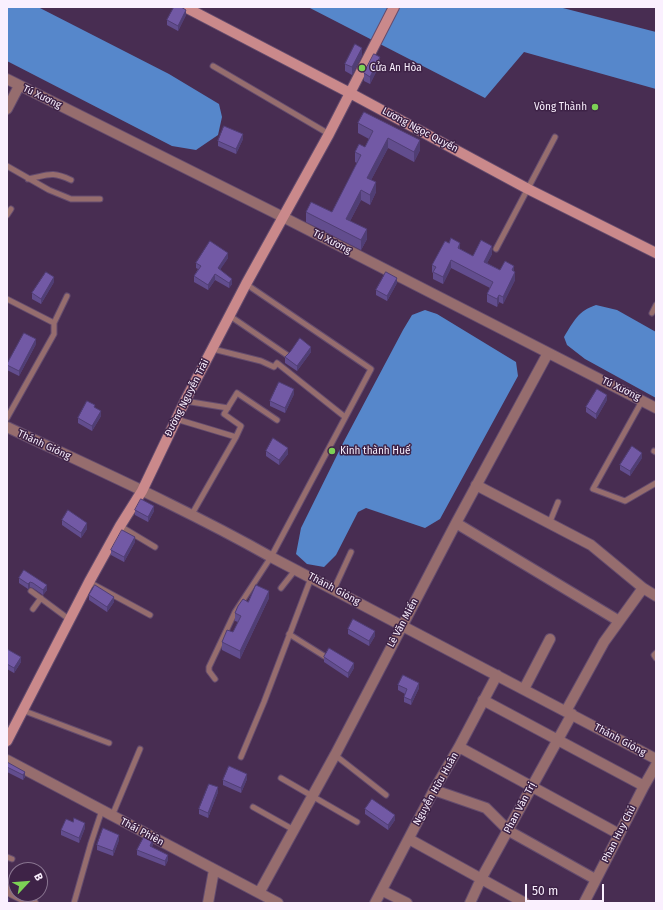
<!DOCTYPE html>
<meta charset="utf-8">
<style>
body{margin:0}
#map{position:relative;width:663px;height:910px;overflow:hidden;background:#482d52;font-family:"Fira Sans",sans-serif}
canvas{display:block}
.frame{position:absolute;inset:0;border:8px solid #faf0fe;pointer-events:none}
.north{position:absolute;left:8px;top:862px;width:40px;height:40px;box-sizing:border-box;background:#3e2347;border:1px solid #897590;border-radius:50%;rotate:64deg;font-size:11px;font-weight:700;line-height:16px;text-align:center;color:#faf0fe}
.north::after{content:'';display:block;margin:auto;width:14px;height:18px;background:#7cd155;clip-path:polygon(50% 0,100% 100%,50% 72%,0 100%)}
.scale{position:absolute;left:525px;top:884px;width:79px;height:18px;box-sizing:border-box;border:2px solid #faf0fe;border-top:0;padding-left:5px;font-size:12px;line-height:14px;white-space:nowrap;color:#faf0fe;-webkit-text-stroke:3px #3e2347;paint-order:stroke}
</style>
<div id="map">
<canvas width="663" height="910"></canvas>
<div class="frame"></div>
<div class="north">B</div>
<div class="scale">50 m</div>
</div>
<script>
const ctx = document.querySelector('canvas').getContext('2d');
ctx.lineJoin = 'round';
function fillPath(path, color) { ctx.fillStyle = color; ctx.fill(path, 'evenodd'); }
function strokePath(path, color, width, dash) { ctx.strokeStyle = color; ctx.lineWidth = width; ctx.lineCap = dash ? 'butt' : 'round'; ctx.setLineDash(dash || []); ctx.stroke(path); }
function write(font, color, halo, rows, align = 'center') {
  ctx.font = font + ' "Fira Sans",sans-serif'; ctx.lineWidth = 3; ctx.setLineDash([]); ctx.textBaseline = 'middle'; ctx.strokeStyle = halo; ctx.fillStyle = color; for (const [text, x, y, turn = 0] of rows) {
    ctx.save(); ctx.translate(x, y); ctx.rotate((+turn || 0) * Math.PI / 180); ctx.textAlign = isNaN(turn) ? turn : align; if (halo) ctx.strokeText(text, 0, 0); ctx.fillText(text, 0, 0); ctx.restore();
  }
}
const water = new Path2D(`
 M7,7H38L169,74L219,104L222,117L218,135L196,150L172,146L7,61Z
 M308,7H559L656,32V89L524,52L485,98Z
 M596,305L617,310L656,332V398L585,359L567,345L564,337C574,321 578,311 596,305Z
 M425,310L437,314L516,362L518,376L440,519L425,528L366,508L358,512L336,555L324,567L307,564L296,554L301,528L342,445L403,330L412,315Z`);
const lane = new Path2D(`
 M213,66L329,134
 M7,166L49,190L71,199H100
 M28,179C49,175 51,171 71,180
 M7,215L11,209
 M496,249L555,137
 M7,299L54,323
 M652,313L656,305
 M230,316L287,355
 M213,349L261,361L274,367L277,363L345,417
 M185,401L228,408
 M642,401L593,489L625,501L656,483
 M7,418L54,334V323L67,296
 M176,419L236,437
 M654,451L656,452
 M192,514L236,437L241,426L224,414L237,393L277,420
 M549,524L558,502
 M120,526L155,547
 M89,582L150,615
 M281,588L296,569
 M334,589L351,552
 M31,591L70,620
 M33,609L41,598
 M289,634L324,656
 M656,653L654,655L656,658
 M215,679L209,671V667L235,612L271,557L371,369L246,284
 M22,710L109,743
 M335,755L386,795
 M241,757L264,702L311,578
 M281,778L357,822
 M253,807L294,830
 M112,816L140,749
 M7,857L12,859
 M74,903L91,843L102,810`);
const street = new Path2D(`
 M7,79L283,217L656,408
 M7,109L19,86
 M7,427C96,469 186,509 271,557L656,759
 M476,485L591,545L643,588L656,596
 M456,523L619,621
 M524,689L550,639
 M483,700L644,786
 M566,711L604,642L643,588
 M459,747L619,834
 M7,760L278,903
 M434,790L486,808L509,831L595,879
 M409,839L525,903
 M7,890L33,903
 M383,891L407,903
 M259,893L335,755L456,523L548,353
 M208,903L214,870
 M375,903L434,790L459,747L497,675
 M470,903L481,879L572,714
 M584,903L644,786L656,765`);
const secondary = new Path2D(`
 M185,7L350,93L528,189L656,253
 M7,741L89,582L120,526L142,491L185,401L246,284L329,134L394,7`);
const wall = new Path2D(`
 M186,15L178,31L167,25V20Z
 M362,55L352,75L345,71V64Z
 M380,64L370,84L364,81V73Z
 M358,123L420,150L414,162L388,148L371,180L376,192L370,205L361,200L350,221L367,239L361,250L306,222V212H332L357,163L355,162V152L365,147L369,139L358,133Z
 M243,139L236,154L218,146V141Z
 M460,249L473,256L492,254L487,263L500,270L514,272L515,280L503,304L499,302L497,307L487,302V294L490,288L451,268L443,284L433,279V273L432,272V265Z
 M228,258L220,269L232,284L229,288L215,280L208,290L194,282V276L198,269L196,268V263Z
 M54,282L41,304L32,299V293Z
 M397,283L387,301L376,295V290Z
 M36,344L19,376L7,370V364Z
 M290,352H311L297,371L285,363V357Z
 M294,394L285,413L270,406V401Z
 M607,400L596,419L586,412V407Z
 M101,416L92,431L78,423V418Z
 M266,451L288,454L279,465L266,456Z
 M642,458L630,476L620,470V465Z
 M135,510L154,511L148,522L135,515Z
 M62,520L87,529L81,538L62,525Z
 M135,542L124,562L111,555V550Z
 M24,570L47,590L43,595L33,588L30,587L28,589L19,583V578Z
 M89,595L114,602L107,612L89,600Z
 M269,598L240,659L222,650V642L233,632L238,622L235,621V613L248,602Z
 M348,629L375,636L369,646L348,634Z
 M7,649L21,662L14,673L7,669Z
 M324,657L354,668L348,678L324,662Z
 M398,685L419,688L411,705L404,702V697L405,694L398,690Z
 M7,762L25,777L23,780L7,772Z
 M247,779L241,793L223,785V780Z
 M218,792L208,818L199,814V809Z
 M365,809L395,820L388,830L365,814Z
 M85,828L79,843L61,835V830Z
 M119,840L113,856L97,850V845Z
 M153,844L152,847L168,860L165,866L137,855V850Z`);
const shadedWall = new Path2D(`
 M186,10V15L178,31V26Z
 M362,48V55L352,75V67Z
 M380,57V64L370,84V77Z
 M243,134V139L236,154V149Z
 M388,138V148L367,188V178Z
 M420,140V150L414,162V152Z
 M376,182V192L370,205V195Z
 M361,190V200L346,229V219Z
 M367,229V239L361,250V240Z
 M460,243V250L458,248Z
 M492,246V254L484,269V262Z
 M228,253V258L218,273V268Z
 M451,260V268L443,284V277Z
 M514,266V273L512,270Z
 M515,272V280L503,304V297Z
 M215,274V280L208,290V285Z
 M54,277V282L41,304V299Z
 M397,278V283L387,301V296Z
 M232,279V284L229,288V283Z
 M499,295V302L497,307V299Z
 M36,339V344L19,376V371Z
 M311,347V352L297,371V366Z
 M294,389V394L285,413V408Z
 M607,395V400L596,419V414Z
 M101,411V416L92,431V426Z
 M288,448V454L279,465V460Z
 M642,453V458L630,476V471Z
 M154,506V511L148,522V517Z
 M87,523V529L81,538V533Z
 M135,537V542L124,562V557Z
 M30,582V587L28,589V584Z
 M47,585V590L43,595V590Z
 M269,591V598L240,659V651Z
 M114,597V602L107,612V607Z
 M375,631V636L369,646V641Z
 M21,657V662L14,673V668Z
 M354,663V668L348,678V673Z
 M419,683V688L411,705V700Z
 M25,772V777L23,780V775Z
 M247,774V779L241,793V788Z
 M218,787V792L208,818V813Z
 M395,815V820L388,830V825Z
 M85,823V828L79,843V838Z
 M119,835V840L113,856V851Z
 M153,839V844L150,851V846Z
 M168,855V860L165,866V861Z`);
const building = new Path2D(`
 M174,7H181L186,10L178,26L167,20Z
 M355,44L362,48L352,67L345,64Z
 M374,54L380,57L370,77L364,73Z
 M364,112L420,140L414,152L388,138L367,178L376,182L370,195L361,190L346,219L367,229L361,240L306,212L311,202L332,212L361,155L355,152L359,144L365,147L373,131L358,123Z
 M224,126L243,134L236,149L218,141Z
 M451,238L460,243L458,248L473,256L481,240L492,246L484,262L500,270L505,261L514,266L512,270L515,272L503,297L499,295L497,299L487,294L493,282L451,260L443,277L433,272L436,267L432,265L445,241L449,243Z
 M210,241L228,253L218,268L232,279L229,283L215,274L208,285L194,276L201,266L196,263Z
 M46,272L54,277L41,299L32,293Z
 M386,272L397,278L387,296L376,290Z
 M24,333L36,339L19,371L7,365V364Z
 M300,338L311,347L297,366L285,357L290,352Z
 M279,382L294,389L285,408L270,401Z
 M597,389L607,395L596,414L586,407Z
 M87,401L95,405L94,407L101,411L92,426L78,418Z
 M273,438L288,448L279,460L266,451Z
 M632,446L642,453L630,471L620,465Z
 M141,499L154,506L148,517L135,510Z
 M68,510L87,523L81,533L62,520Z
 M122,530L135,537L124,557L111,550Z
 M24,570L47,585L43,590L33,583L30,582L28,584L19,578Z
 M95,585L114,597L107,607L89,595Z
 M256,585L269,591L240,651L222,642L227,630L233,632L241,616L235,613L238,606L243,599L248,602Z
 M353,619L375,631L369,641L348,629Z
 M329,648L354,663L348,673L324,657Z
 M7,649L21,657L14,668L7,664Z
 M403,675L419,683L411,700L404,697L407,689L398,685Z
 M7,762L25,772L23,775L7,767Z
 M229,766L247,774L241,788L223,780Z
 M209,784L218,787L208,813L199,809Z
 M372,799L395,815L388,825L365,809Z
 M74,818L85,823L79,838L61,830L66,819L73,822Z
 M103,828L119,835L113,851L97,845Z
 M145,835L153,839L150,846L168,855L165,861L137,850Z
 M7,898L9,899L8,903H7Z`);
const markers = [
 [362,68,4,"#7cd155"],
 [595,107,4,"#7cd155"],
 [332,451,4,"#7cd155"]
];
const poiNames = [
 ["Cửa An Hòa",370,68],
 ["Vòng Thành",587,107,"right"],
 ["Kinh thành Huế",340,451]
];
const streetNames = [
 ["Tú Xương",42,97,26],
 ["Lương Ngọc Quyến",420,130,28],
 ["Tú Xương",332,242,27],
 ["Tú Xương",621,389,26],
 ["Đường Nguyễn Trãi",187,398,-63],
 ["Thánh Gióng",44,445,25],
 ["Thánh Gióng",334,589,28],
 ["Lê Văn Miến",403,623,-62],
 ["Thánh Gióng",620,740,28],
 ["Nguyễn Hữu Huân",436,789,-61],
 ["Phan Văn Trị",520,808,-62],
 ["Thái Phiên",142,832,28],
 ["Phan Huy Chú",619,834,-63]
];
fillPath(water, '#5687cb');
strokePath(lane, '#644c6e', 7);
strokePath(street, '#644c6e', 12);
strokePath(secondary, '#644c6e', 12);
strokePath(lane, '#966d6e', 5);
strokePath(street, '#966d6e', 10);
strokePath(secondary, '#ca898b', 10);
fillPath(wall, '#624d8e');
fillPath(shadedWall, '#503e74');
fillPath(building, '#7259a5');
strokePath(building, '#503e74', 1);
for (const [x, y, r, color] of markers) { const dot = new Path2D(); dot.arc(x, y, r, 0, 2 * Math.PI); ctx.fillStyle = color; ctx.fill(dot); strokePath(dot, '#3e2347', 1.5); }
write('10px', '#faf0fe', '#3e2347', poiNames, 'left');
write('10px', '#faf0fe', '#3e2347', streetNames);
</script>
